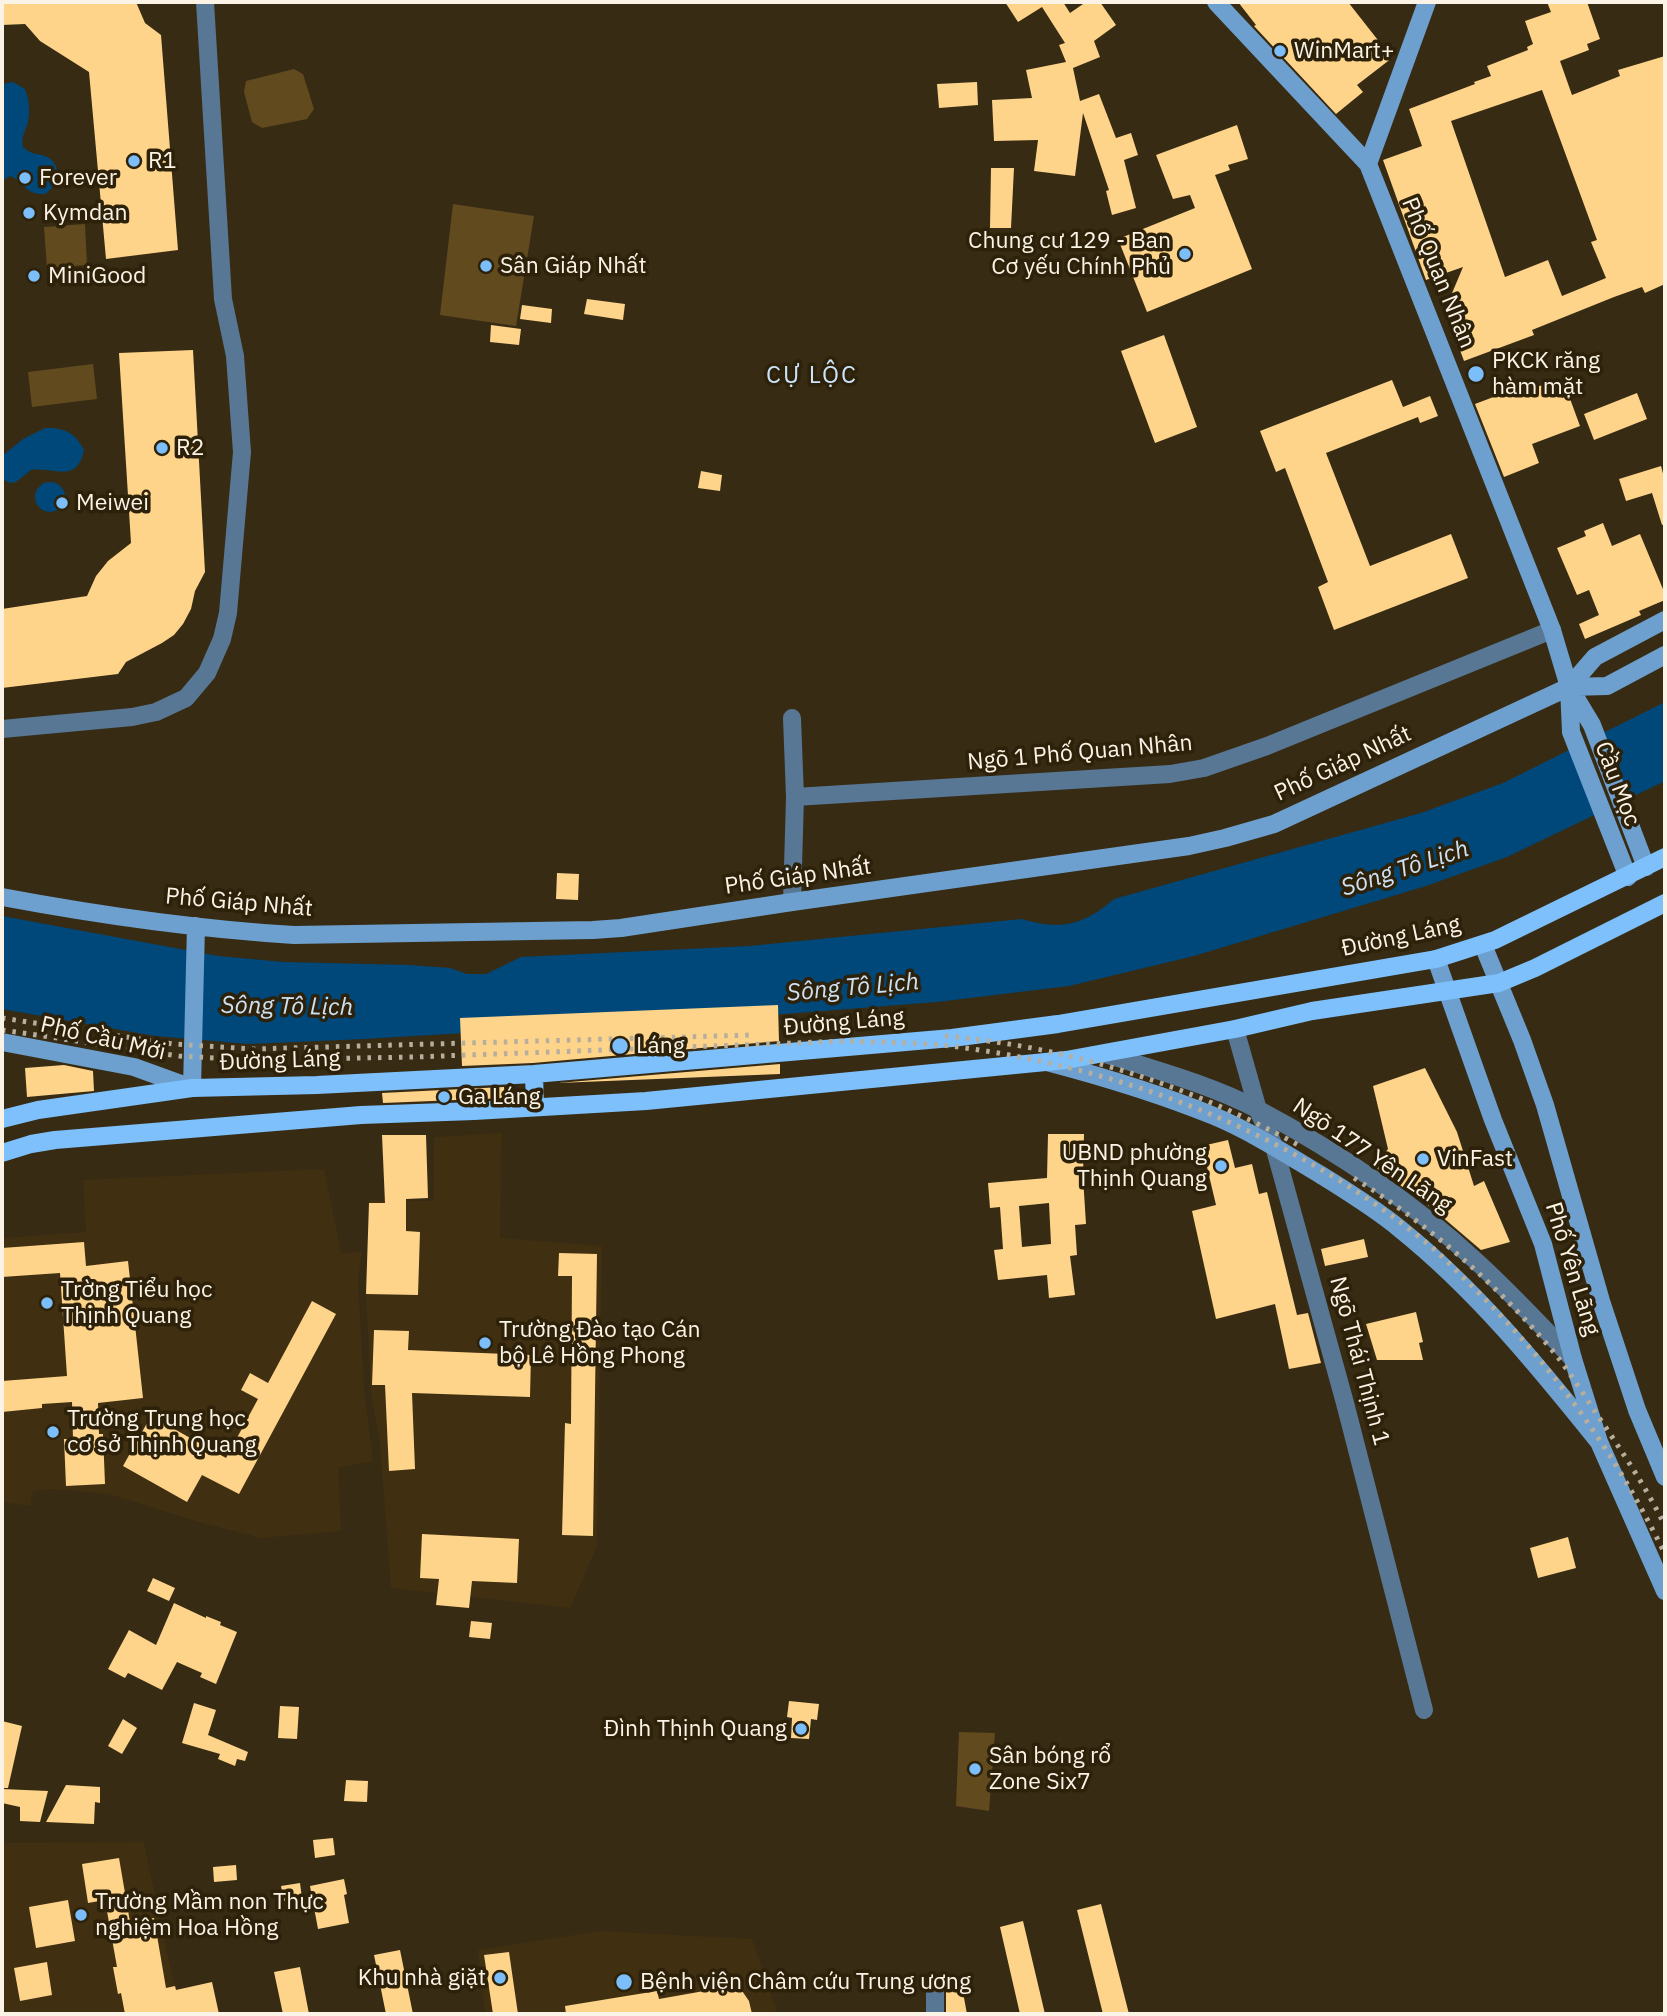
<!DOCTYPE html>
<meta charset="utf-8">
<style>
body{margin:0}
#map{position:relative;width:1667px;height:2016px;overflow:hidden;background:#372b14;font-family:"IBM Plex Sans",sans-serif}
canvas{display:block}
.frame{position:absolute;inset:0;border:4px solid #fbf3e5;pointer-events:none}
</style>
<div id="map">
<canvas width="1667" height="2016"></canvas>
<div class="frame"></div>
</div>
<script>
const ctx = document.querySelector('canvas').getContext('2d');
ctx.lineJoin = 'round';
function fillPath(path, color) { ctx.fillStyle = color; ctx.fill(path, 'evenodd'); }
function strokePath(path, color, width, dash) { ctx.strokeStyle = color; ctx.lineWidth = width; ctx.lineCap = dash ? 'butt' : 'round'; ctx.setLineDash(dash || []); ctx.stroke(path); }
function write(font, color, halo, rows, align = 'center') {
  ctx.font = font + ' "IBM Plex Sans",sans-serif'; ctx.lineWidth = 7; ctx.setLineDash([]); ctx.textBaseline = 'middle'; ctx.strokeStyle = halo; ctx.fillStyle = color; for (const [text, x, y, turn = 0] of rows) {
    ctx.save(); ctx.translate(x, y); ctx.rotate((+turn || 0) * Math.PI / 180); ctx.textAlign = isNaN(turn) ? turn : align; if (halo) ctx.strokeText(text, 0, 0); ctx.fillText(text, 0, 0); ctx.restore();
  }
}
const built = new Path2D(`
 M502,1133L500,1238L602,1246L597,1546L570,1608L391,1588L380,1444L371,1393L366,1294L369,1200L434,1201V1137Z
 M324,1169L341,1253L362,1252L358,1279L364,1389L373,1461L338,1468L341,1531L261,1538L202,1523L109,1494L54,1489L33,1491L30,1506L2,1502V1238L86,1232L83,1180Z
 M144,1842L180,2014H5L2,2001V1843Z
 M600,1931L752,1939L778,2014H485L478,1950Z`);
const green = new Path2D(`
 M294,69L303,74L314,109L307,119L262,128L252,122L244,92L246,81Z
 M453,204L534,216L516,326L440,315Z
 M85,224L87,265L47,268L44,227Z
 M93,364L97,399L32,407L28,372Z
 M959,1732L995,1733L989,1811L956,1806Z`);
const water = new Path2D(`
 M13,82L25,89C29,100 31,113 27,125C24,134 21,138 23,147C31,155 36,153 45,156C63,163 59,185 45,194C24,195 26,182 10,176L2,181V84Z
 M45,428C64,427 76,433 84,450C77,484 55,467 31,470L16,482L10,483L2,479V456L23,439Z
 M35 497a15 15 0 1 1 30 0a15 15 0 1 1-30 0Z
 M1665,702V781L1507,857L1426,886L1194,956L1069,986L937,1002L785,1014L364,1039L249,1044L155,1036L2,1009V916L218,956L284,962L410,965L450,968L467,974H486L521,957L749,946L1022,919C1062,931 1083,925 1114,899L1421,813L1503,783Z`);
const pier = new Path2D(`
 M1595,733L1623,806L1603,815L1576,743Z`);
const building = new Path2D(`
 M2,2H136L145,23L161,35L178,250L106,259L89,72L40,41L25,24L2,25Z
 M1005,2H1063L1070,13L1086,2H1100L1116,25L1094,41L1100,57L1073,68L1080,101L1099,94L1116,138L1131,133L1138,155L1124,160L1136,208L1112,215L1106,191L1109,190L1083,113L1075,176L1034,171L1038,140L994,141L992,100L1032,98L1026,70L1066,62L1059,45L1065,43L1042,7L1018,22Z
 M1238,2H1348L1392,58L1357,85L1363,92L1336,114L1254,26L1256,25Z
 M1547,2H1587L1600,39L1587,44L1589,50L1560,61L1572,95L1620,76L1618,70L1665,56V284L1645,293L1642,287L1614,297L1532,330L1534,335L1464,361L1445,310L1463,267L1426,280L1383,160L1422,146L1409,109L1475,84L1474,82L1491,76L1487,66L1528,50L1527,47L1533,44L1525,21L1551,12ZM1542,90L1597,240L1591,242L1606,278L1562,296L1548,260L1505,277L1451,121Z
 M977,82L978,105L939,108L937,84Z
 M1237,125L1248,159L1228,165L1230,170L1215,175L1252,269L1147,312L1118,239L1195,208L1190,195L1173,199L1156,155Z
 M991,168H1014L1011,228H990Z
 M587,299L625,304L623,320L584,314Z
 M522,305L552,309L551,323L520,319Z
 M491,325L521,329L519,345L490,342Z
 M1164,335L1197,427L1155,443L1121,351Z
 M193,350L205,572L195,591L191,609L183,624L174,635L162,643L126,662L118,674L2,688V609L87,596L96,576L108,561L131,543L119,353Z
 M1392,380L1403,407L1430,396L1438,416L1420,423L1418,417L1326,453L1370,566L1451,534L1468,578L1334,630L1318,587L1328,582L1285,468L1276,472L1260,431Z
 M1555,380L1562,398L1569,396L1580,426L1532,444L1539,463L1504,477L1475,404L1512,390L1514,396Z
 M1637,393L1647,419L1594,440L1584,414Z
 M1661,466L1665,481V524L1662,525L1652,493L1626,501L1619,479Z
 M701,471L722,475L720,491L698,488Z
 M1603,523L1612,546L1640,534L1665,594V600L1639,611L1641,615L1585,639L1579,624L1599,615L1589,590L1577,595L1557,548L1586,536L1584,531Z
 M557,873L579,874L578,900L556,899Z
 M778,1005L779,1041L533,1063L462,1066L460,1018Z
 M780,1064V1074L558,1083Z
 M64,1065L93,1071L94,1091L27,1097L25,1068Z
 M1425,1068L1457,1132L1474,1186L1484,1181L1510,1242L1481,1250L1433,1209L1374,1166L1388,1149L1373,1086Z
 M504,1087L505,1098L383,1103L382,1093Z
 M1048,1134H1084L1083,1177L1086,1224L1075,1225L1077,1255L1070,1256L1075,1295L1049,1298L1047,1275L998,1280L994,1250L1003,1249L1000,1207L990,1208L988,1183L1047,1178ZM1049,1203L1051,1244L1022,1247L1019,1206Z
 M382,1135H426L428,1198L406,1199V1231L420,1232L418,1295L366,1294L369,1203H385Z
 M1228,1140L1235,1168L1252,1164L1259,1194L1267,1192L1297,1315L1308,1313L1321,1363L1289,1369L1275,1304L1216,1319L1192,1211L1216,1205L1202,1146Z
 M1364,1239L1368,1257L1325,1266L1321,1249Z
 M84,1242L86,1266L128,1261L143,1398L98,1403L99,1434H103L105,1484L66,1486L64,1439H73L72,1402L42,1404V1408L2,1412V1381L67,1376L60,1273L2,1277V1248Z
 M559,1253L597,1254L593,1536L562,1535L565,1423L571,1424L572,1276H558Z
 M312,1301L336,1314L239,1494L202,1475L187,1502L123,1466L151,1416L226,1458L258,1399L241,1390L250,1373L268,1383Z
 M1416,1312L1423,1342L1419,1343L1423,1360H1377L1366,1324Z
 M374,1330L409,1331L408,1350L531,1355L530,1397L412,1393L415,1469L389,1471L385,1385H372Z
 M422,1534L519,1539L517,1583L472,1581L469,1608L436,1605L439,1579L420,1578Z
 M1568,1537L1576,1568L1538,1578L1530,1548Z
 M153,1578L175,1588L169,1601L147,1591Z
 M174,1603L206,1618V1616L221,1622L220,1625L237,1632L216,1684L200,1677L202,1673L177,1662L162,1690L128,1673L125,1678L108,1669L129,1630L156,1645Z
 M471,1621L492,1623L490,1639L469,1637Z
 M789,1701L819,1704L817,1720L811,1719L809,1739L791,1738L792,1718L787,1717Z
 M194,1703L216,1710L208,1735L248,1752L245,1761L237,1759L235,1766L218,1759L220,1754L182,1743Z
 M280,1706L299,1707L297,1739L278,1738Z
 M123,1719L137,1728L122,1754L108,1746Z
 M2,1721L22,1726L8,1788H2Z
 M346,1780L368,1781L367,1802L344,1801Z
 M66,1785L100,1787V1803L95,1802L94,1824L46,1822Z
 M2,1789L48,1791L40,1822L20,1821V1807L2,1803Z
 M333,1838L335,1855L315,1858L313,1840Z
 M119,1858L130,1922L154,1918L166,1988L175,1986L176,1990L212,1982L219,2014H125L121,1993L118,1994L113,1967H117L105,1900L88,1903L82,1864Z
 M236,1865L237,1880L214,1882L213,1867Z
 M344,1879L347,1894L344,1895L349,1923L318,1929L310,1886Z
 M300,1883L302,1898L284,1901L281,1886Z
 M68,1900L75,1941L36,1948L29,1907Z
 M1101,1904L1129,2014H1103L1077,1910Z
 M1023,1921L1045,2014H1020L1000,1927Z
 M400,1950L413,2014H386L374,1955Z
 M509,1952L518,2014H493L484,1955Z
 M47,1962L52,1995L20,2001L14,1968Z
 M300,1967L309,2014H283L274,1972Z
 M738,1985L749,2001L752,2014H566L565,2006L657,1991L659,1999Z
 M962,1987L967,2014H946V1991Z`);
const street = new Path2D(`
 M792,718L795,797L792,902
 M2,729L132,717L156,712L186,698L207,673L222,639L228,613L242,452L235,356L223,299L205,2
 M795,797L1170,774L1204,768L1267,746L1552,630
 M1235,1029L1258,1110L1274,1146L1345,1403L1424,1710
 M1105,1054C1156,1070 1211,1085 1259,1110C1336,1151 1412,1202 1476,1261C1510,1292 1542,1326 1573,1359
 M935,1988V2014`);
const secondary = new Path2D(`
 M1216,2L1368,164L1552,630L1569,687L1571,732L1628,877
 M1368,164L1427,2
 M1569,687L1607,686L1665,655
 M1571,690L1592,725L1646,867
 M2,897C98,915 196,929 294,935L593,930L621,928L792,902L1189,846L1225,838L1274,824L1569,687L1595,657L1665,620
 M1483,945L1522,1040L1545,1105L1601,1301L1637,1410L1665,1477
 M1436,959L1493,1120L1543,1244L1573,1359L1599,1442L1665,1591
 M2,1042L134,1067L192,1088L196,926
 M1047,1062C1104,1077 1160,1094 1214,1116C1252,1132 1286,1154 1321,1175C1348,1192 1376,1209 1400,1229C1476,1290 1538,1366 1599,1442`);
const primary = new Path2D(`
 M534,1074L535,1107
 M2,1119L38,1110L192,1088L317,1085L534,1074L952,1038L1058,1024L1436,959L1495,940L1665,857
 M2,1153L31,1144L55,1140L361,1115L474,1111L646,1101L1066,1060L1235,1029L1312,1011L1499,983L1535,968L1665,903`);
const rail = new Path2D(`
 M2,1018L173,1044L253,1049L753,1035
 M2,1030L179,1056L252,1060L414,1057L849,1041C883,1043 917,1042 950,1046C1123,1067 1293,1133 1428,1244C1445,1258 1459,1274 1474,1288C1554,1368 1615,1452 1665,1554
 M945,1036C1070,1047 1190,1085 1300,1146
 M1354,1178C1430,1225 1500,1287 1557,1356C1573,1377 1587,1400 1602,1422C1625,1456 1647,1489 1665,1526`);
const markers = [
 [1280,51,7,"#7cbef9"],
 [134,161,7,"#7cbef9"],
 [25,178,7,"#7cbef9"],
 [29,213,7,"#7cbef9"],
 [1185,254,7,"#7cbef9"],
 [486,266,7,"#7cbef9"],
 [34,276,7,"#7cbef9"],
 [1476,374,9,"#7cbef9"],
 [162,448,7,"#7cbef9"],
 [62,503,7,"#7cbef9"],
 [620,1046,9,"#7cbef9"],
 [444,1097,7,"#7cbef9"],
 [1423,1159,7,"#7cbef9"],
 [1221,1166,7,"#7cbef9"],
 [47,1303,7,"#7cbef9"],
 [485,1343,7,"#7cbef9"],
 [53,1432,7,"#7cbef9"],
 [801,1729,7,"#7cbef9"],
 [975,1769,7,"#7cbef9"],
 [81,1915,7,"#7cbef9"],
 [500,1978,7,"#7cbef9"],
 [624,1982,9,"#7cbef9"]
];
const poiNames = [
 ["WinMart+",1294,51],
 ["R1",148,161],
 ["Forever",39,178],
 ["Kymdan",43,213],
 ["Chung cư 129 - Ban",1171,241,"right"],
 ["Cơ yếu Chính Phủ",1171,267,"right"],
 ["Sân Giáp Nhất",500,266],
 ["MiniGood",48,276],
 ["PKCK răng",1492,361],
 ["hàm mặt",1492,387],
 ["R2",176,448],
 ["Meiwei",76,503],
 ["Láng",636,1046],
 ["Ga Láng",458,1097],
 ["UBND phường",1207,1153,"right"],
 ["Thịnh Quang",1207,1179,"right"],
 ["VinFast",1437,1159],
 ["Trờng Tiểu học",61,1290],
 ["Thịnh Quang",61,1316],
 ["Trường Đào tạo Cán",499,1330],
 ["bộ Lê Hồng Phong",499,1356],
 ["Trường Trung học",67,1419],
 ["cơ sở Thịnh Quang",67,1445],
 ["Đình Thịnh Quang",787,1729,"right"],
 ["Sân bóng rổ",989,1756],
 ["Zone Six7",989,1782],
 ["Trường Mầm non Thực",95,1902],
 ["nghiệm Hoa Hồng",95,1928],
 ["Khu nhà giặt",486,1978,"right"],
 ["Bệnh viện Châm cứu Trung ương",640,1982]
];
const streetNames = [
 ["Phố Quan Nhân",1438,273,68],
 ["Ngõ 1 Phố Quan Nhân",1080,753,-5],
 ["Phố Giáp Nhất",1343,764,-25],
 ["Cầu Mọc",1617,784,69],
 ["Phố Giáp Nhất",798,877,-8],
 ["Phố Giáp Nhất",239,903,5],
 ["Đường Láng",1401,937,-12],
 ["Đường Láng",844,1023,-5],
 ["Phố Cầu Mới",103,1039,13],
 ["Đường Láng",280,1061,-2],
 ["Ngõ 177 Yên Lãng",1372,1156,34],
 ["Phố Yên Lãng",1572,1269,73],
 ["Ngõ Thái Thịnh 1",1359,1361,75]
];
const neighbourhoodNames = [
 ["CỰ LỘC",812,376]
];
const waterNames = [
 ["Sông Tô Lịch",1405,869,-18],
 ["Sông Tô Lịch",853,988,-5],
 ["Sông Tô Lịch",287,1007,1]
];
fillPath(built, '#402f11');
fillPath(green, '#624a1f');
fillPath(water, '#004879');
fillPath(pier, '#372b14');
fillPath(building, '#fed48b');
strokePath(street, '#577794', 18);
strokePath(secondary, '#6da0ce', 18);
strokePath(primary, '#7dc0fc', 18);
strokePath(rail, '#b7ae9d', 5, [3.5, 7]);
for (const [x, y, r, color] of markers) { const dot = new Path2D(); dot.arc(x, y, r, 0, 2 * Math.PI); ctx.fillStyle = color; ctx.fill(dot); strokePath(dot, '#2d210a', 2.5); }
write('23px', '#fbf3e5', '#2d210a', poiNames, 'left');
write('23px', '#fbf3e5', '#2d210a', streetNames);
ctx.letterSpacing = '2px';
write('24px', '#cbe4fa', '#2d210a', neighbourhoodNames);
ctx.letterSpacing = '0px';
write('italic 24px', '#cee1f2', '#2d210a', waterNames);
</script>
